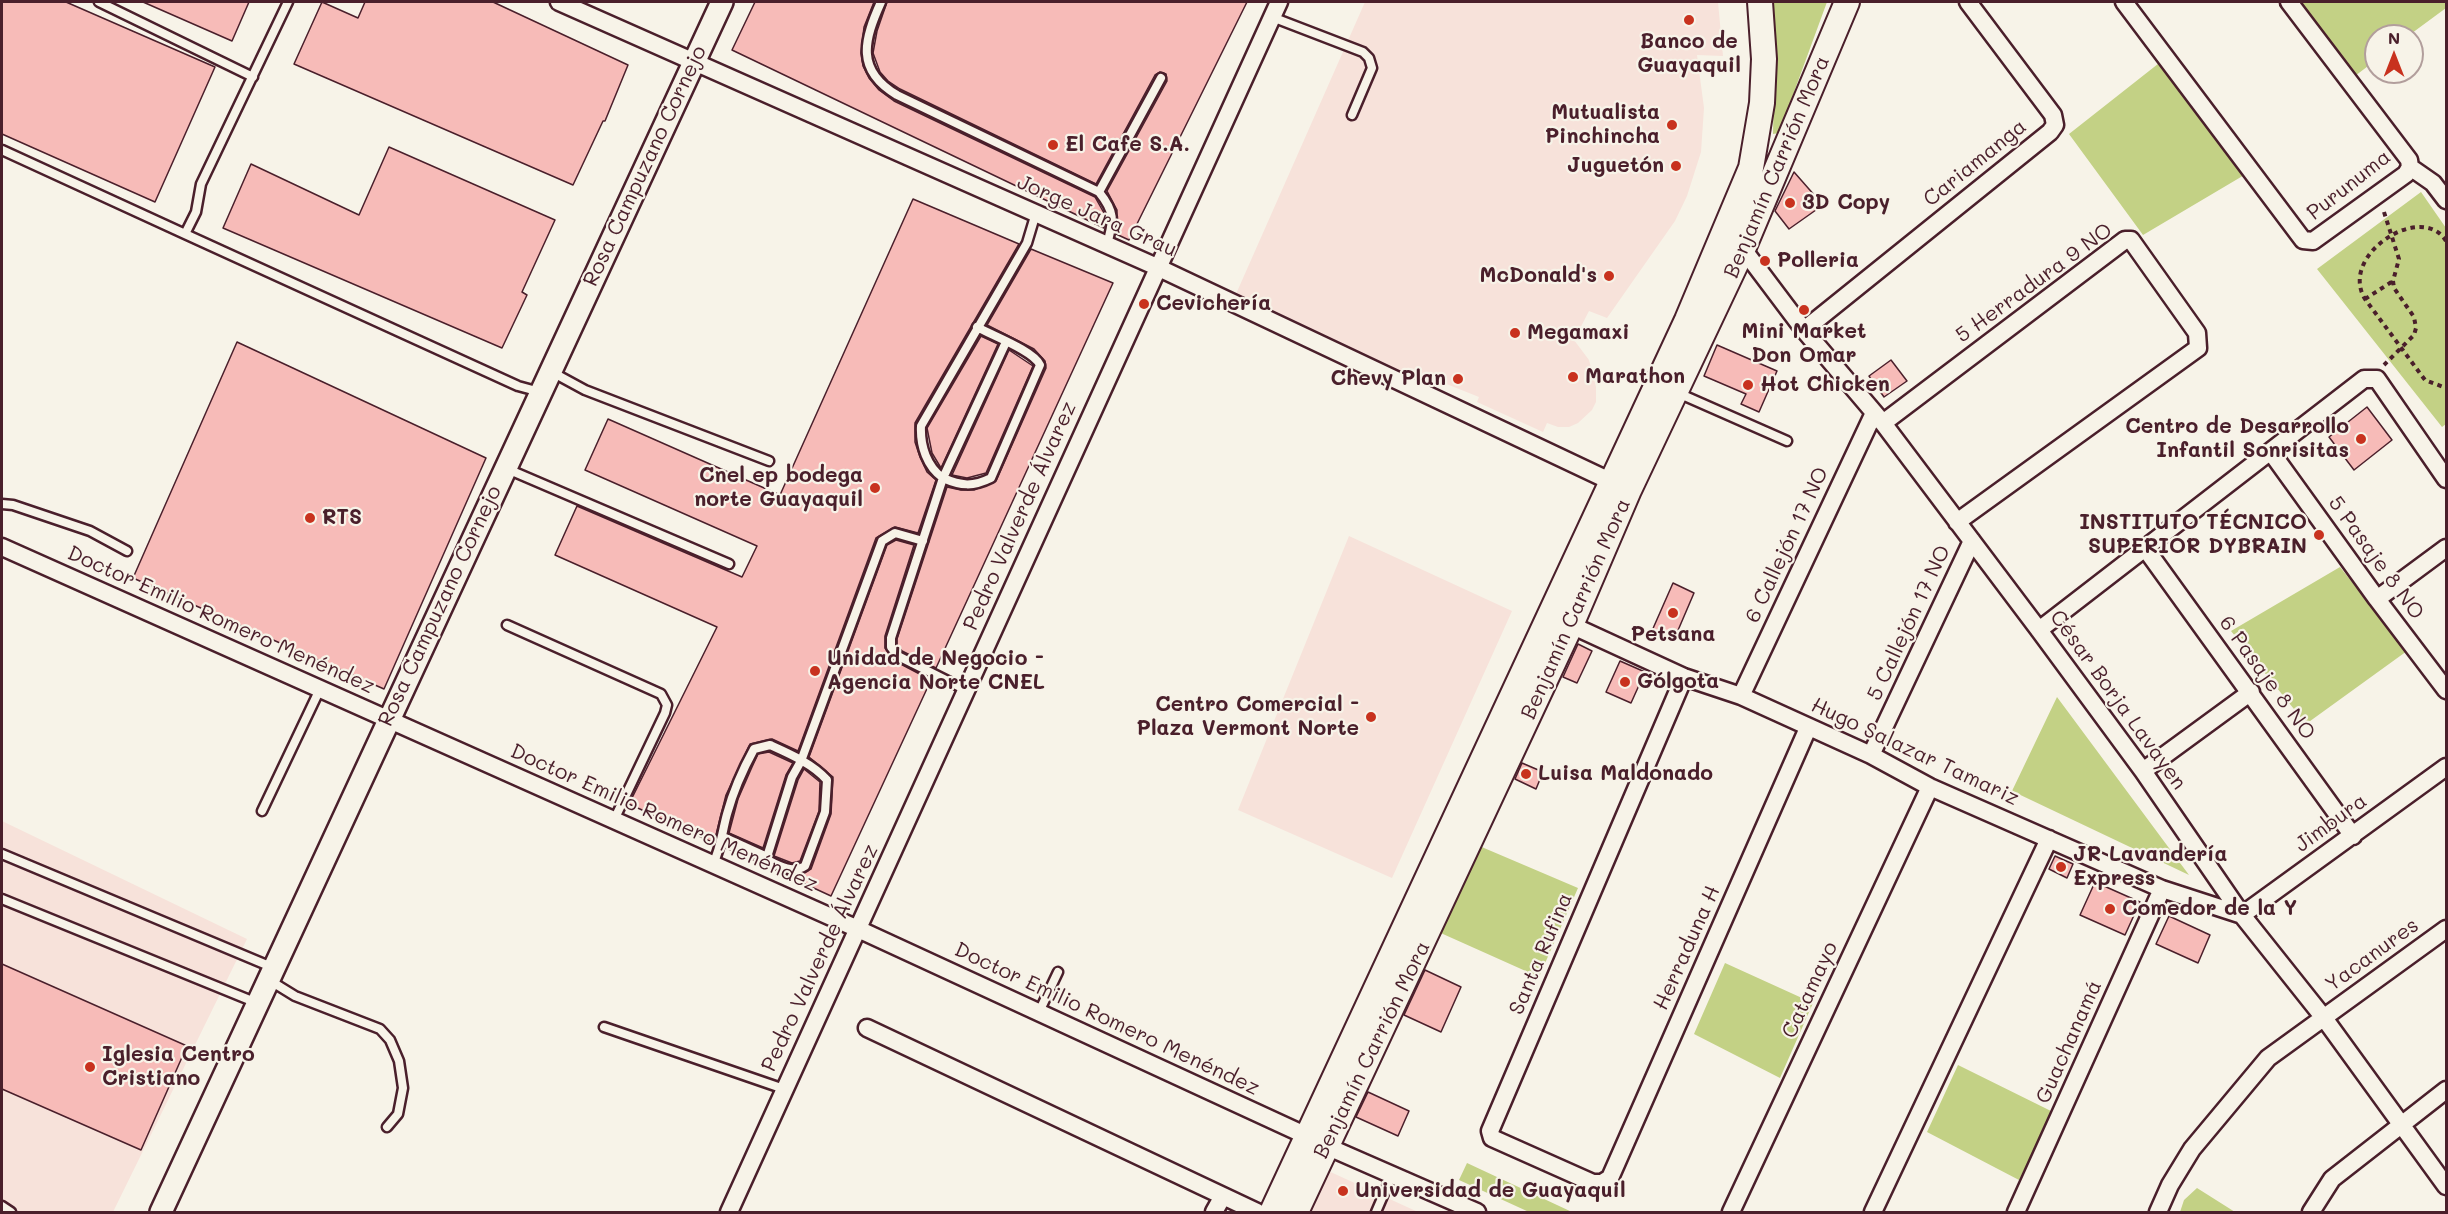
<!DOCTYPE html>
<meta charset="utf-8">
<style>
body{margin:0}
#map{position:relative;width:2448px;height:1214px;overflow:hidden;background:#f7f3e8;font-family:Mali,sans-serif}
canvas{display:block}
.frame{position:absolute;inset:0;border:3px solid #4a1f2b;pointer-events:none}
.north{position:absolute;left:2364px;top:24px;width:60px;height:60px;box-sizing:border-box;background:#f7f3e8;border:2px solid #b29e9c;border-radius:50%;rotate:0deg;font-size:16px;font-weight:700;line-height:24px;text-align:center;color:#4a1f2b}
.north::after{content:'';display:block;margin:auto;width:21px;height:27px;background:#c8321e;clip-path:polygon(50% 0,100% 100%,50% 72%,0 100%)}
</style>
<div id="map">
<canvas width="2448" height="1214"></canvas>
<div class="frame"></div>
<div class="north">N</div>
</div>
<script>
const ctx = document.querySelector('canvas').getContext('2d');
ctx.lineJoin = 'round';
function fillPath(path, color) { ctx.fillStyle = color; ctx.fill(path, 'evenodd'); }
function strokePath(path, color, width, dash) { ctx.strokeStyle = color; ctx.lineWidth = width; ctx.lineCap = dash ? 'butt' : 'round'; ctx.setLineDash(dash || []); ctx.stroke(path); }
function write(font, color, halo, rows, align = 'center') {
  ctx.font = font + ' Mali,sans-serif'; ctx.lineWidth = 4.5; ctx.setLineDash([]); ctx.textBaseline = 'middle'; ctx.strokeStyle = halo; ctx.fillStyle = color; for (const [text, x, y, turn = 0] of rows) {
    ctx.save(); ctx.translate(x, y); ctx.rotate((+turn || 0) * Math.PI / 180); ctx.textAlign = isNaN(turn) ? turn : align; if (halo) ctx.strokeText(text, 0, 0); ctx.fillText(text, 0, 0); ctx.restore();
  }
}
const built = new Path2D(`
 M1365,2H1718L1723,56L1697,55L1704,108L1701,152L1687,196L1675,221L1607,318L1589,311L1574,340L1589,360L1596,387V402L1592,410L1578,423L1569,427H1558L1547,423L1543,432L1477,402L1479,397L1419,373L1415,380L1236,294Z
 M1349,536L1512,611L1392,878L1238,810Z
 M2,821L247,939L113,1212H2Z
 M1324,1169L1418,1212H1305Z`);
const green = new Path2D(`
 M1771,2H1827L1779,133L1773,134L1775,44Z
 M2293,2H2446V8L2408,36H2376V60L2351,79Z
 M2163,60L2246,174L2143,235L2069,134Z
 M2421,192L2446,228V424L2442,427L2317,269Z
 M2340,567L2407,651L2306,724L2231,631Z
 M2057,697L2189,875L2012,791Z
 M1477,845L1578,888L1539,977L1434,930Z
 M1725,963L1813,1003L1780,1078L1694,1034Z
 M1958,1065L2053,1112L2019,1180L1927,1132Z
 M1467,1163L1572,1212H1529L1459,1180Z
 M2197,1188L2235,1212H2180L2184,1200Z`);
const building = new Path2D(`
 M2,2H66L215,67L155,202L2,134Z
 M143,2H249L232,41Z
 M322,2L358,18L365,2H493L628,65L605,121H603L573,185L294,64Z
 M755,2H874L864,27L861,53L863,66L869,78L879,90L894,101L1095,197L1104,213V228L732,50Z
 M887,2H1247L1129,240L1116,234L1117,210L1107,191L1167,81L1166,74L1160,72L1155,75L1096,184L900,89L888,81L880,72L873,53L877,31Z
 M389,147L555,220L522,292L527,295L502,348L223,228L251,164L359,215Z
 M1794,172L1823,205L1789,229L1775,211Z
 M913,199L1019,244L915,423V442L920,457L927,472L936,480L918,533L895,527L876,538L798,751L772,739L750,744L726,795L714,843L629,804L717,627L555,555L577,506L742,577L757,546L585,470L608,419L780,495Z
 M1031,249L1113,283L936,668L902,651L897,645V639L947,487L961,490H974L996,481L1046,368L1045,361L1034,349L987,325Z
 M981,336L998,344L941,468L932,453L927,428Z
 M237,342L486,458L384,689L133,578Z
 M1717,345L1777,371L1759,412L1741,404L1746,394L1704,376Z
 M1009,350L1033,366L986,473L967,478L952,475Z
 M1891,360L1907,381L1884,397L1869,376Z
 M2367,407L2392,440L2354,470L2329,437Z
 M896,540L914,545L885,636V648L895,661L931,680L831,896L779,872L797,876L811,869L831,814L833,777L809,757L887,545Z
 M1673,583L1694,593L1673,642L1651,633Z
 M1578,644L1592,651L1577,683L1563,677Z
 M1620,661L1645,672L1631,703L1606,692Z
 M769,752L793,763L786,775L763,848L729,833L738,799L752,767L758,754Z
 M1522,763L1543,772L1536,789L1515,779Z
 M804,769L820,782L819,811L800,861L792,863L774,856L798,780Z
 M726,845L762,862L766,866L726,848Z
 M2055,856L2073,864L2067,878L2049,869Z
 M2095,882L2140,902L2125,935L2080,915Z
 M2169,916L2210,935L2198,963L2156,944Z
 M2,964L187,1046L141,1150L2,1089Z
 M1425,970L1461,987L1441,1032L1404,1015Z
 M1368,1092L1409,1111L1398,1136L1356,1117Z`);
const path = new Path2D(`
 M2384,212L2399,259L2393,281L2394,288L2414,317L2416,328L2414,335L2384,365
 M2446,241C2422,201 2338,255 2365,299L2425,380L2446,388
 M2365,299L2393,281`);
const service = new Path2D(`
 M99,2L253,77
 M288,2L201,184L196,212L185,234L518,386L540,392
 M881,2C864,40 855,70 897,95L1099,192C1115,212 1114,220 1107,244
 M1272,17L1363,52L1369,58L1372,68L1352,115
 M2,150L185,234
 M1099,192L1161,78
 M977,327C991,335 1034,351 1040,365L991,478C973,487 961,486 943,478L1006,342
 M550,371L585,390L769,461
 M1678,393L1787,441
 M505,468L729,564
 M2,504L13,505L90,531L127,551
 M507,625L661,694L667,705L665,713L614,820
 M966,690L898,656L891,647V638L943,478C927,467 920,446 921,426L1027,243L1036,213
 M262,811L320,689
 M723,837L767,857
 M2,854L274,968
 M713,864C721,848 722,832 727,814C733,792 743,769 754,749L770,745C790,754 813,764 827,780L825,812L805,866C793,874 781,866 769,861L767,857L792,777L801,761L882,541L895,533L923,541
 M2,899L257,1003
 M269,980L295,996L380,1029L390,1040L399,1061L403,1088L398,1114L387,1127
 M1039,1012L1058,972
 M604,1027L784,1089
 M2,1206L11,1212
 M1376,1212L1392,1175`);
const minor = new Path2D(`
 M559,2L1157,267L1612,482
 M2124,2L2303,240L2313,241L2406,174L2410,167L2409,160L2289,2
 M2410,167L2433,183L2446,200
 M1743,249L1804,330L1883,423L2039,630L2143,771L2242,915L2324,1018L2446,1186
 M1804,330L2050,132L2055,125L2053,115L1968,2
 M1883,423L2125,240H2131L2197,333L2198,348L1957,522
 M2271,452L2377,599L2446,690
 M2,547L858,929L1307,1136
 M2145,548L2353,836
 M2377,599L2446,548
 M1571,625L1684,677L1741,696L1871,755L1930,787L2162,889L2242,915L2446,767
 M2039,630L2364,379H2377L2446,479
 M1684,677L1490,1131L1492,1138L1593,1183H1602L1610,1178L1808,728
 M1741,696L1874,413
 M1871,755L1972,541
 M2143,771L2251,692
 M867,1028L1257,1212
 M1326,1146L1477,1212
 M729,1212L1279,2
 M1214,1212L1223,1196
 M1731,1212L1930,787
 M1873,1212L2049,839
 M2016,1212L2162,889
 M2158,1212L2170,1185L2192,1149L2268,1058L2446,929
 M2311,1212L2332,1179L2446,1090`);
const tertiary = new Path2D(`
 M161,1212L722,2`);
const secondary = new Path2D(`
 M1272,1212L1687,320L1751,168L1762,103L1764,59L1760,2
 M1296,1212L1571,625L1629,490L1743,249L1847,2`);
const markers = [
 [1689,20,6,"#c8321e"],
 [1672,125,6,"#c8321e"],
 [1053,145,6,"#c8321e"],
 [1676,166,6,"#c8321e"],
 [1790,203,6,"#c8321e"],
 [1765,261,6,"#c8321e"],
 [1609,276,6,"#c8321e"],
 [1144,304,6,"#c8321e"],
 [1804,310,6,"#c8321e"],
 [1515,333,6,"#c8321e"],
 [1573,377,6,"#c8321e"],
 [1458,379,6,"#c8321e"],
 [1748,385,6,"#c8321e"],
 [2361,439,6,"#c8321e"],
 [875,488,6,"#c8321e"],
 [310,518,6,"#c8321e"],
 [2319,535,6,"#c8321e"],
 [1673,613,6,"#c8321e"],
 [815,671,6,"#c8321e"],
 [1625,682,6,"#c8321e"],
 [1371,717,6,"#c8321e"],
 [1526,774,6,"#c8321e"],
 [2061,867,6,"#c8321e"],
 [2110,909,6,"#c8321e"],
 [90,1067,6,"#c8321e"],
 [1343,1191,6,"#c8321e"]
];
const poiNames = [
 ["Banco de",1689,42,"center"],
 ["Guayaquil",1689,66,"center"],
 ["Mutualista",1660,113,"right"],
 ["Pinchincha",1660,137,"right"],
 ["El Cafe S.A.",1065,145],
 ["Juguetón",1664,166,"right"],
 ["3D Copy",1802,203],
 ["Polleria",1777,261],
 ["McDonald's",1597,276,"right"],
 ["Cevichería",1156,304],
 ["Mini Market",1804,332,"center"],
 ["Don Omar",1804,356,"center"],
 ["Megamaxi",1527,333],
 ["Marathon",1585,377],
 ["Chevy Plan",1446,379,"right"],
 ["Hot Chicken",1760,385],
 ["Centro de Desarrollo",2349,427,"right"],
 ["Infantil Sonrisitas",2349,451,"right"],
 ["Cnel ep bodega",863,476,"right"],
 ["norte Guayaquil",863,500,"right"],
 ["RTS",322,518],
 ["INSTITUTO TÉCNICO",2307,523,"right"],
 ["SUPERIOR DYBRAIN",2307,547,"right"],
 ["Petsana",1673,635,"center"],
 ["Unidad de Negocio -",827,659],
 ["Agencia Norte CNEL",827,683],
 ["Gólgota",1637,682],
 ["Centro Comercial -",1359,705,"right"],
 ["Plaza Vermont Norte",1359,729,"right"],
 ["Luisa Maldonado",1538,774],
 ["JR Lavandería",2073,855],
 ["Express",2073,879],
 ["Comedor de la Y",2122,909],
 ["Iglesia Centro",102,1055],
 ["Cristiano",102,1079],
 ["Universidad de Guayaquil",1355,1191]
];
const streetNames = [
 ["Cariamanga",1975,163,-39],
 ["Rosa Campuzano Cornejo",645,166,-65],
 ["Benjamín Carrión Mora",1777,167,-67],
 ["Purunuma",2349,185,-38],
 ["Jorge Jara Grau",1097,216,24],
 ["5 Herradura 9 NO",2034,283,-36],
 ["Pedro Valverde Álvarez",1020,516,-66],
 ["6 Callejón 17 NO",1787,545,-65],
 ["5 Pasaje 8 NO",2376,558,54],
 ["Rosa Campuzano Cornejo",440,606,-65],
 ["Benjamín Carrión Mora",1576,609,-66],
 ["Doctor Emilio Romero Menéndez",221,620,24],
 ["5 Callejón 17 NO",1909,623,-65],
 ["6 Pasaje 8 NO",2267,678,54],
 ["César Borja Lavayen",2118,700,54],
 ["Hugo Salazar Tamariz",1915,752,25],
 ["Doctor Emilio Romero Menéndez",664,818,24],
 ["Jimbura",2331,823,-36],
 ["Herraduna H",1687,948,-66],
 ["Santa Rufina",1541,954,-67],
 ["Yacanures",2372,955,-36],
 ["Pedro Valverde Álvarez",820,958,-65],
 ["Catamayo",1810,990,-65],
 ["Doctor Emilio Romero Menéndez",1107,1019,25],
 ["Guachanamá",2069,1042,-66],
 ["Benjamín Carrión Mora",1372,1050,-64]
];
fillPath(built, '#f7e2da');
fillPath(green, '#c3d185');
fillPath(building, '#f7bbb8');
strokePath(building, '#4a1f2b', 1.5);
strokePath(service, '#4a1f2b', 13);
strokePath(minor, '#4a1f2b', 21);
strokePath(tertiary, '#4a1f2b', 26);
strokePath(secondary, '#4a1f2b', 28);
strokePath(path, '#4a1f2b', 4, [4.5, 4.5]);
strokePath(service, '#f7f3e8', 8);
strokePath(minor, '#f7f3e8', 16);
strokePath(tertiary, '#f7f3e8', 21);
strokePath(secondary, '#f7f3e8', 24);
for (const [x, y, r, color] of markers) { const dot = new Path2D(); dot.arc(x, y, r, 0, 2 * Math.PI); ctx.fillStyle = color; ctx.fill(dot); strokePath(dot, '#f7f3e8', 2); }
write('bold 21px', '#4a1f2b', '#f7f3e8', poiNames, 'left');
write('21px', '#4a1f2b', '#f7f3e8', streetNames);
</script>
